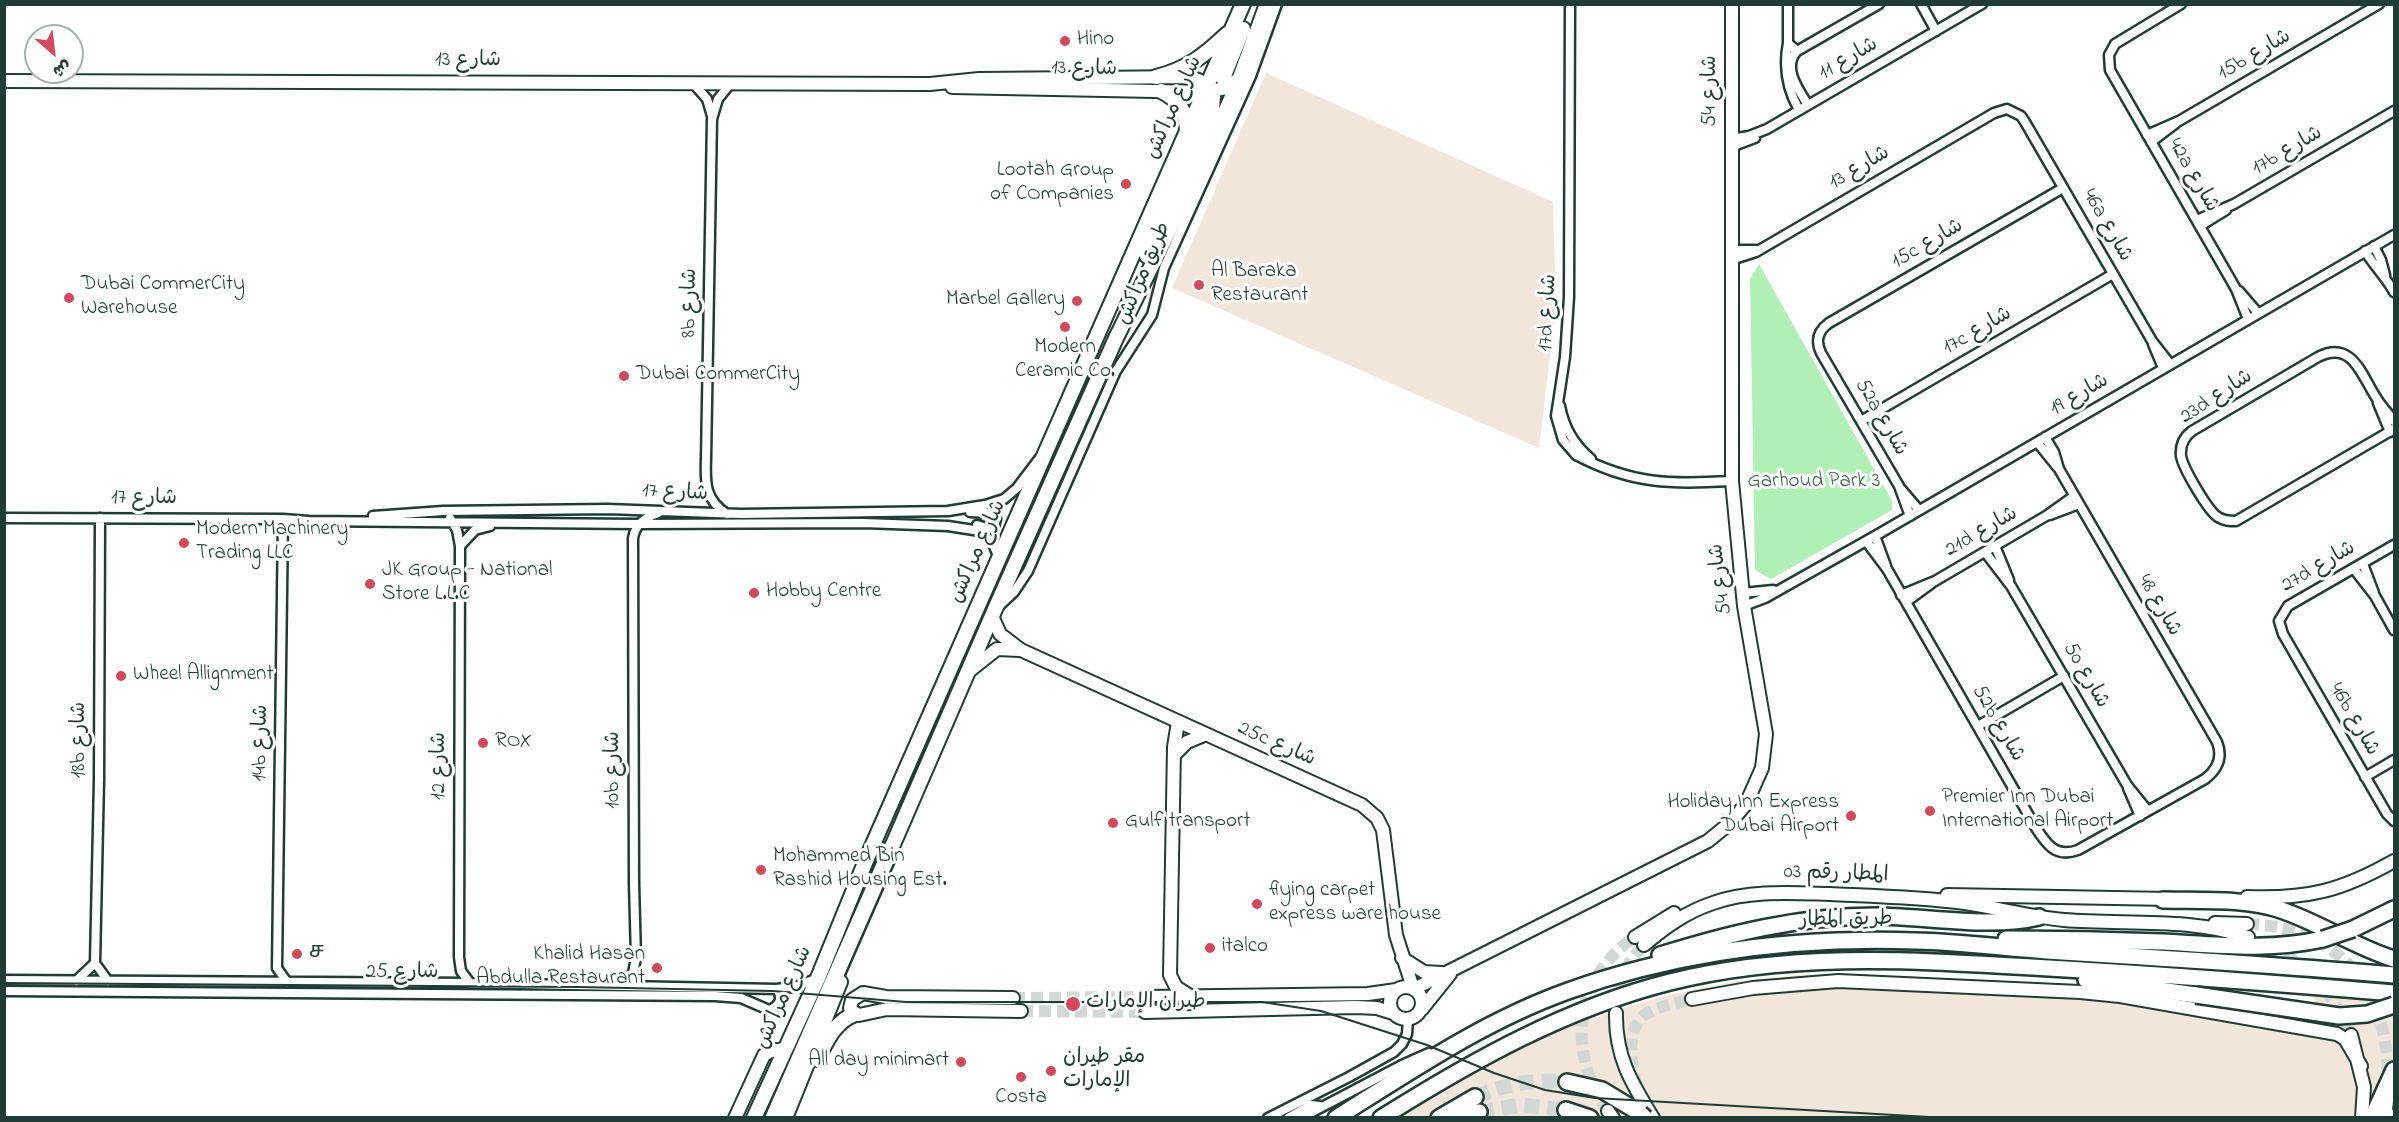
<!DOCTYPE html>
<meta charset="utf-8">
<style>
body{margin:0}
#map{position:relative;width:2399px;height:1122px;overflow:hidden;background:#fff;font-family:"Indie Flower","Playpen Sans Arabic",sans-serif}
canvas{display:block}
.frame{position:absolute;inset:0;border:6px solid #1f3d34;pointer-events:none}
.north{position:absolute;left:24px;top:24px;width:60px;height:60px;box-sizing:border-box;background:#fff;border:2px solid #a5b1ae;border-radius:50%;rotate:152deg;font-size:16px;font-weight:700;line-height:24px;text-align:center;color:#1f3d34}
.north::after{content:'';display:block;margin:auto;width:21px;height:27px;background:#d1495b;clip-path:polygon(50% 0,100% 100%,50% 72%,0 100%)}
</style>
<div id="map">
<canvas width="2399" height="1122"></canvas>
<div class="frame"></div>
<div class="north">ش</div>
</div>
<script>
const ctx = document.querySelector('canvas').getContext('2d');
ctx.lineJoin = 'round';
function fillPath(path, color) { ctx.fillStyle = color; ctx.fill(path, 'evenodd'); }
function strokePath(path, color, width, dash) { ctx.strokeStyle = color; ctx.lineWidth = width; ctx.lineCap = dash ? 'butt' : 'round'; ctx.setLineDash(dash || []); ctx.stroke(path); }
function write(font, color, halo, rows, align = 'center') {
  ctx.font = font + ' "Indie Flower","Playpen Sans Arabic","Noto Sans Tamil",sans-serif'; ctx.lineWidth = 6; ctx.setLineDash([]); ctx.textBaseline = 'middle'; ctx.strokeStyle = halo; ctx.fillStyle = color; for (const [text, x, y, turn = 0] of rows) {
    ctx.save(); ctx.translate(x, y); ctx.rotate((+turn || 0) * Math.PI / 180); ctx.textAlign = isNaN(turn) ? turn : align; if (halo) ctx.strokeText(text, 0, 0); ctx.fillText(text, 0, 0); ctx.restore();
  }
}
const built = new Path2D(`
 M1266,73L1553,202L1556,306L1539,448L1172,288Z
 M1861,974L2108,989L2221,1005L2312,1021L2315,994L2394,1001V1117L1392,1118L1462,1077L1567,1023L1577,1024L1659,997L1737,981L1800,975Z`);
const green = new Path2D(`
 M1759,264L1892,501V510L1771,579L1755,570L1750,279Z`);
const secondaryTunnel = new Path2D(`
 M2247,924C2342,927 2389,991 2388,1082
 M2269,945C2309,966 2334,994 2351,1035
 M1013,998L1146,997
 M1616,1005C1617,981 1627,962 1644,945
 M1021,1011L1145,1012
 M1637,1086C1632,1066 1624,1028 1646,1014C1659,1006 1677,1003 1692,999
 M1608,1111C1566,1053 1574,977 1635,937`);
const highwayTunnel = new Path2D(`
 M1475,1097C1506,1084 1533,1079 1567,1082
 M1479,1112L1521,1105L1566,1110`);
const street = new Path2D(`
 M1570,4L1569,297L1565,357L1556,416L1563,440L1576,455C1633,485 1670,484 1732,481
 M1788,4V43L1797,51L1879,4
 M1921,4L1936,31
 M2181,4L2115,44L2109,55L2110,70L2236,289L2248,319
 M1788,43C1783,68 1787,89 1799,110
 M1797,51C1782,67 1798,89 1808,105
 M693,83L707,99L712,116
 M2147,135L2179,121L2379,4
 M1731,139L1749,136L1767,129L1982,4
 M2151,142L2176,123
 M1731,147L1755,138
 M2197,220L2234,204L2394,111
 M2200,226L2226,210
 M2374,246L2381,260L2385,275
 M1731,250H1756
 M2365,251C2374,266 2386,277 2394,292
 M1731,260L1756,252L1994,113L2007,109L2021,116L2025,122L2152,341L2170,364
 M2239,291L2258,313
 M2153,344L2163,368
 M2378,403L2390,432
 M1560,406C1564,428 1574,445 1591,459
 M1861,421L2113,274
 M2394,421C2389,414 2382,407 2377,399C2362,377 2353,339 2318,357L2192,431C2184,437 2180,446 2181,456C2183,468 2208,511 2218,517C2224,521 2230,521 2236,521L2394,429
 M2037,442L2058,468
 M1901,489L1919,510
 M970,512L990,513L996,519L994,527L990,529L977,525
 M727,514C705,500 705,483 706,459L712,119L718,99L731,83
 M2050,515L2079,504
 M373,516L443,511L608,509L741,514L948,511L985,505L1004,499L1017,488L1039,459
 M1910,516L1899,486L1821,353C1815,340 1818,331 1829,323L2063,188
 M4,518L283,519L309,521L638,524L863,523L948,526L980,531L992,542L999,558
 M100,518L99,780L95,963L108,981
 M450,518L457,530L460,546L459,957L461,971L470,983
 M283,519L277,968L287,982
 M1875,536L1886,566
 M1866,541L1887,569L2036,828C2047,845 2056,858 2078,850L2205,779C2218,769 2223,757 2217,742L2059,469L2054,452L2045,437
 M2394,545L2288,606L2279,621L2283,634L2387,814L2394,821
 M460,546L475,530L490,526
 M1995,546L2009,580
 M1985,552L2011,586L2127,785L2148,811
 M2363,564L2374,593
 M2354,569L2375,596L2394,630
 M1743,593L1773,590
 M1901,595L1935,581L2046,516L2074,496
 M1906,602L1932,583
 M1744,606L1765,598L1875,536L2394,235
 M998,607L1014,592L1028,571L1116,371L1152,315L1164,268L1251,76L1277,4
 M1978,726L2064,676
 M2365,777L2394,760
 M2128,788L2140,816
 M4,980L470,983L777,989L798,986L818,978
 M76,981L95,963
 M624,985L633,973L636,958L634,883L633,538C636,523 645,518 658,513
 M4,991L715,996L741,998L769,1010C780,1006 783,998 777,989
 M1268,1118L1349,1077L1394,1052L1402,1044L1407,1034L1408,1019
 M1288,1118L1311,1105L1320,1106
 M1301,1118L1402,1065L1429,1053`);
const secondary = new Path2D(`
 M4,81L930,84L979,79L1191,77L1208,84
 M952,87L1205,92L1237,86
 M992,616L1000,634L1021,650L1362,805L1377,818L1383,830L1396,935L1413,988
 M968,672L997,649L1019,650
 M1178,722L1174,747L1170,975L1176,987L1190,996
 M1174,755L1187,742L1204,735
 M1947,895L2170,899
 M2247,897C2308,899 2341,891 2394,861
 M2215,923L2247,924
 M1635,937L1674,913
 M1644,945C1665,927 1686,912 1713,903C1750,890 1791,893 1830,894C1875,896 1920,897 1965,903C1998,908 2031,917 2064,920C2125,925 2189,917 2248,937
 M1402,958L1424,972L1442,973
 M1390 1003a16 16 0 1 1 32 0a16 16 0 1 1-32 0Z
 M1414,989L1708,841L1730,823L1746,804L1762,768L1766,734L1744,606L1732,481V4
 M1146,997L1368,994L1396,990
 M1013,998L886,997L863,993L852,1000L850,1008L855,1014L859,1015L887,1009L1021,1011
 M1692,999L1753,988L1838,981L2080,992L2120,996L2337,1034L2345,1039L2361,1066
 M1422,1009L1450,974
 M1145,1012L1356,1007L1377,1008L1393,1013
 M1616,1013C1615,1056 1631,1082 1653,1118
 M2351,1035L2364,1087L2362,1118
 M1608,1111L1613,1118
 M735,1118L764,1055L771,1051L785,1049
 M2385,1118L2388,1092`);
const primary = new Path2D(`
 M1156,77C1186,70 1205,55 1227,34
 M1239,80L1230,85L1223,78L1243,29
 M1161,91C1179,99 1187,113 1187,132
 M1147,256L1212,107L1213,97L1208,84
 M889,858L891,849L995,609L1116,338L1189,190L1237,86L1267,4
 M817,1059C827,1041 834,1022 855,1014
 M754,1118L818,978L867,858L1243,4
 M785,1118L840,982`);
const highway = new Path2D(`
 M2163,900C2201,901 2244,898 2281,910C2320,923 2355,947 2394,959
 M2353,929L2394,909
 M2006,939C2059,939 2111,940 2163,942C2218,945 2269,951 2323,939
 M1660,955C1731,933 1800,916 1875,916C1926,916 1990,929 2039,917
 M2086,980L2196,995
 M1567,1082L1602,1090L1640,1113
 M1566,1110L1590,1118
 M773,1118L891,849
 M1336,1118C1411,1071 1484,1021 1568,991C1680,951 1797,937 1916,941C1960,942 2004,948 2048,951C2163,958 2279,965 2394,975
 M1381,1118C1472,1061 1566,1008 1670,982C1789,952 1911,960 2032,967C2153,974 2274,983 2394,993
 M1439,1118L1475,1097
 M1465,1118L1479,1112
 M2372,1118L2394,1070
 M2394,1118V1117`);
const rail = new Path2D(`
 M4,983L578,987L773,991L906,1002H1262L1321,1011L1427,1045L1494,1073L1545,1090L1595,1098L1947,1118`);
const highwayBridge = new Path2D(`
 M2323,939L2353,929
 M2196,995L2339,1016L2367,1014L2394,1005
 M1640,1113L1645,1118`);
const markers = [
 [1065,41,6,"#d1495b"],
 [1126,184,6,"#d1495b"],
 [1199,285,6,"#d1495b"],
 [69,298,6,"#d1495b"],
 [1077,301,6,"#d1495b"],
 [1065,327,6,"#d1495b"],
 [624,376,6,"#d1495b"],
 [184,543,6,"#d1495b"],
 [370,584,6,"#d1495b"],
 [754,593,6,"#d1495b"],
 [121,676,6,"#d1495b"],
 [483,743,6,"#d1495b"],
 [1930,811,6,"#d1495b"],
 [1851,816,6,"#d1495b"],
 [1113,823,6,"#d1495b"],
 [761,870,6,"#d1495b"],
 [1257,904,6,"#d1495b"],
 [1210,948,6,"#d1495b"],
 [297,954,6,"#d1495b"],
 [657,968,6,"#d1495b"],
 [1073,1004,8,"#d1495b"],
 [961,1062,6,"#d1495b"],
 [1051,1071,6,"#d1495b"],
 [1021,1077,6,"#d1495b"]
];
const poiNames = [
 ["Hino",1077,41],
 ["Lootah Group",1114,172,"right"],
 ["of COmpanies",1114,196,"right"],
 ["Al Baraka",1211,273],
 ["Restaurant",1211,297],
 ["Dubai CommerCity",81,286],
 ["Warehouse",81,310],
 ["Marbel Gallery",1065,301,"right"],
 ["Modern",1065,349,"center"],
 ["Ceramic Co.",1065,373,"center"],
 ["Dubai CommerCity",636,376],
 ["Modern Machinery",196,531],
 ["Trading LLC",196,555],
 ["JK Group - National",382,572],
 ["Store L.L.C",382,596],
 ["Hobby Centre",766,593],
 ["Wheel Allignment",133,676],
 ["ROX",495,743],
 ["Premier Inn Dubai",1942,799],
 ["International Airport",1942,823],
 ["Holiday Inn Express",1839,804,"right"],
 ["Dubai Airport",1839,828,"right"],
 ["Gulf transport",1125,823],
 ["Mohammed Bin",773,858],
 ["Rashid Housing Est.",773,882],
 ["flying carpet",1269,892],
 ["express ware house",1269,916],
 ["italco",1222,948],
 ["ச",309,954],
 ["Khalid Hasan",645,956,"right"],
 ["Abdulla Restaurant",645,980,"right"],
 ["طيران الإمارات",1086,1004],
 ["مقر طيران",1063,1059],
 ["الإمارات",1063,1083],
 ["All day minimart",949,1062,"right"],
 ["Costa",1021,1099,"center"]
];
const streetNames = [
 ["15b شارع",2255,56,-30],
 ["شارع 11",1849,60,-30],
 ["شارع 13",468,62],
 ["شارع 13",1084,70,1],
 ["شارع 54",1712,91,-90],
 ["شارع مراكش",1175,108,-66],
 ["17b شارع",2288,152,-30],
 ["شارع 13",1860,169,-30],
 ["42a شارع",2192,176,60],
 ["46a شارع",2106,226,60],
 ["15c شارع",1928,245,-30],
 ["طريق مراكش",1145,274,-67],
 ["8b شارع",691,303,-89],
 ["17d شارع",1549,313,-87],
 ["17c شارع",1978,332,-30],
 ["شارع 19",2080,396,-30],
 ["23d شارع",2217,398,-33],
 ["52a شارع",1880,418,60],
 ["شارع 17",675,494,3],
 ["شارع 17",144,500],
 ["21d شارع",1982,533,-30],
 ["شارع مراكش",979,552,-66],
 ["27d شارع",2319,568,-30],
 ["شارع 54",1722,579,-97],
 ["شارع 48",2158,606,60],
 ["شارع 50",2085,676,60],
 ["46b شارع",2353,720,60],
 ["52b شارع",1997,724,60],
 ["18b شارع",81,740,-90],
 ["14b شارع",262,743,-89],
 ["25c شارع",1276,745,24],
 ["شارع 12",441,766,-90],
 ["10b شارع",615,770,-90],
 ["المطار رقم 03",1836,875,2],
 ["طريق المطار",1846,921,-1],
 ["شارع 25",402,974],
 ["شارع مراكش",785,998,-66]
];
const parkNames = [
 ["Garhoud Park 3",1814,483]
];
fillPath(built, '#f2e6db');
fillPath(green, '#b0efb5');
strokePath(secondaryTunnel, '#d2d8d6', 12, [12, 6]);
strokePath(highwayTunnel, '#d2d8d6', 15, [15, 8]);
strokePath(street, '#1f3d34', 13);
strokePath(secondary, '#1f3d34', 16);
strokePath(primary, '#1f3d34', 18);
strokePath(highway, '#1f3d34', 20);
strokePath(street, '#fff', 8);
strokePath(secondary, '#fff', 12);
strokePath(primary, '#fff', 14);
strokePath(highway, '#fff', 15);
strokePath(rail, '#1f3d34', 2);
strokePath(highwayBridge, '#1f3d34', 20, []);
strokePath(highwayBridge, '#fff', 15);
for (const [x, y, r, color] of markers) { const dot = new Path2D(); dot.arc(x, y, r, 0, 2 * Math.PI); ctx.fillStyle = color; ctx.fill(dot); strokePath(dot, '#fff', 2); }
write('21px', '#1f3d34', '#fff', poiNames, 'left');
write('21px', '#1f3d34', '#fff', streetNames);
write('21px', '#3c614e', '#fff', parkNames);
</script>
